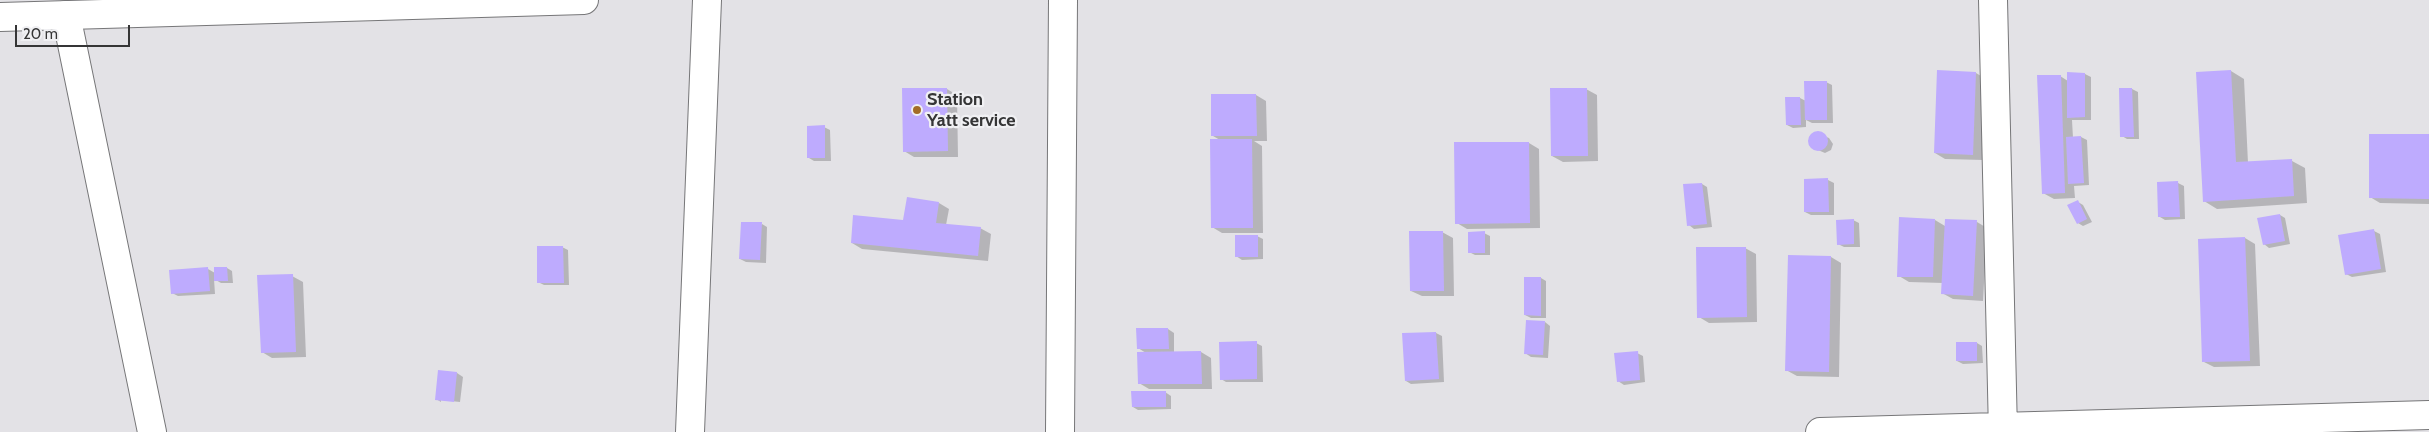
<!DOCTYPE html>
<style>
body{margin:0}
#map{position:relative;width:2429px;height:432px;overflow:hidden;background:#e3e2e6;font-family:Cabin,sans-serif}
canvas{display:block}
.scale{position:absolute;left:15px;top:25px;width:115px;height:22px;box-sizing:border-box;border:2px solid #353536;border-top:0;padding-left:6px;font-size:15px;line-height:18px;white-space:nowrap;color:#353536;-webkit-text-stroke:4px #f0f0f3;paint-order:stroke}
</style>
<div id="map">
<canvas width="2429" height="432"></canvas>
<div class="scale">20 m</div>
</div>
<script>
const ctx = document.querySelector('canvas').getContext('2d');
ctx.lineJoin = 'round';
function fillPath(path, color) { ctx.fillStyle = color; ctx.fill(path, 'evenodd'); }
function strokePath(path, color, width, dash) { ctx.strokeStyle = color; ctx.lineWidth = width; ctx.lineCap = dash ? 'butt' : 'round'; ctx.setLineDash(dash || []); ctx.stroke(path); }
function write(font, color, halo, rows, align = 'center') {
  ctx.font = font + ' Cabin,sans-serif'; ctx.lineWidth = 4.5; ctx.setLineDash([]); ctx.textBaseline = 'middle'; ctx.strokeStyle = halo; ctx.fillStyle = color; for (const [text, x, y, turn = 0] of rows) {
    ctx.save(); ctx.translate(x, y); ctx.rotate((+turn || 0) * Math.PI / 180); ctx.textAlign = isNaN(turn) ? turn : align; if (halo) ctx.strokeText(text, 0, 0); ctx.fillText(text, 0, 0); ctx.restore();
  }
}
const shadow = new Path2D(`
 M1938,71L1976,73L1986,79L1983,160L1945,159L1935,153Z
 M2231,71L2244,79L2248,163L2292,161L2305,168L2307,203L2217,209L2204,201Z
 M2068,74H2085L2091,77V120H2072L2073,138L2081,137L2087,140L2089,185L2074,186L2075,198L2054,199L2043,193L2060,76L2068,81Z
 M1826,82L1832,85L1833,123H1812L1806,120V127L1793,128L1787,125V98H1800L1806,101Z
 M947,89L957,95L958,157H914L904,151Z
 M1586,89L1597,95L1598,161L1563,162L1552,156Z
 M2120,89H2132L2138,92L2139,139H2127L2122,136Z
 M1256,95L1266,101L1267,141H1254L1262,146L1263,233H1222L1212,227L1220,140L1213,136Z
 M824,127L830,130L831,161H814L809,158Z
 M1817,133L1829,138L1833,144L1831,150L1825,153L1813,148L1810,142L1811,136Z
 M2429,136V204L2380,203L2370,197Z
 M1529,143L1539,149L1540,228L1467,229L1457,223Z
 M1828,180L1834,183V215H1811L1805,212Z
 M2178,183L2184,186L2185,219L2165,220L2160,217Z
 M1702,184L1707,187L1712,227L1694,229L1689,225Z
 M2078,202L2083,205L2092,222L2083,226L2078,223Z
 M939,203L949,209L946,225L980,228L991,234L988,261L862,249L852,243L904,221Z
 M2280,215L2285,218L2290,244L2269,248L2264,244Z
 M1853,220L1859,223L1860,247H1844L1838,244Z
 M1935,220L1945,226L1946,220L1977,222L1987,228L1983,301L1953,299L1942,293L1943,283L1909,282L1899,276Z
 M762,224L767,227L766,263L746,262L740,259Z
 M2374,231L2380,234L2386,272L2352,277L2346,274Z
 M1442,232L1453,238L1454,296H1422L1411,291Z
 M1484,233L1490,236V255H1475L1469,252Z
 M1257,236L1263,239V259L1242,260L1236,256Z
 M2245,238L2255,244L2260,366L2214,367L2204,362Z
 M562,247L568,250L569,285H544L538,282Z
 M1745,248L1756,254L1757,322L1709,323L1699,317Z
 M1789,256L1831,257L1841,263L1839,377L1797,376L1786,370Z
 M227,268L232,271L233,283H221L214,279L215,294L178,296L172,293L208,269L215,273Z
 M292,276L303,282L306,357L272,358L262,352Z
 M1541,278L1546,281V318H1531L1525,315Z
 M1545,322L1550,326L1548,358L1531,357L1525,353Z
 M1138,329H1168L1174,333V352H1201L1211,358L1212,389H1149L1139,383L1146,353L1138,348Z
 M1436,333L1442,336L1444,382L1411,384L1406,381Z
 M1256,343L1262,346L1263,382H1226L1221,379Z
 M1977,343L1982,346L1983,363L1963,364L1957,361Z
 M1637,353L1643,356L1645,382L1624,385L1618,381Z
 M439,371L457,373L463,377L460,402L441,400V402L436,399Z
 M1165,392L1171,396V409L1138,410L1133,407Z`);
const building = new Path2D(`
 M1937,70L1976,72L1973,155L1934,153Z
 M2231,70L2236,162L2292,159L2294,196L2203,202L2196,72Z
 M2067,72L2085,73V117L2067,118Z
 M2037,75H2061L2065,193L2042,194Z
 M1804,81H1827V120H1805Z
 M902,88H947L948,151L903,152Z
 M1550,88H1587L1588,156H1551Z
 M2119,88H2132L2134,137H2120Z
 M1211,94H1256L1257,136H1211Z
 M1785,97H1800L1801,125H1786Z
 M825,125V158H807V126Z
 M1808 141a10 10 0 1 1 20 0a10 10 0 1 1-20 0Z
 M2369,134H2429V199L2369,198Z
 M2081,136L2084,183L2068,184L2066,137Z
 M1210,139H1252L1253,228H1211Z
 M1454,142H1529L1530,223L1455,224Z
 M1828,178L1829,212H1804V179Z
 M2178,181L2180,217H2158L2157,182Z
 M1702,183L1707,224L1687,226L1683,184Z
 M907,197L939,202L936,223L981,227L978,256L851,243L853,215L903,220Z
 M2078,200L2087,219L2077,224L2067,205Z
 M2280,214L2285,241L2263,245L2257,218Z
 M1899,217L1935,219L1933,277H1897Z
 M1854,219V244L1837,245L1836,220Z
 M1945,219L1977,220L1973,296L1941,294Z
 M741,222H762L760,260L739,259Z
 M2374,229L2381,269L2345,275L2338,235Z
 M1409,231H1443L1444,291H1410Z
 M1485,231V253H1468V232Z
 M1235,235H1258V257H1235Z
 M2245,237L2250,361L2202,362L2198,239Z
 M537,246H563L564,283H537Z
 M1696,247H1746L1747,317L1697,318Z
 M1788,255L1831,256L1829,372L1785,371Z
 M208,267L210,291L171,294L169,270Z
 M214,267H227L228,281H214Z
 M293,274L296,352L261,353L257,275Z
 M1524,277H1541V316L1524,315Z
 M1526,320L1545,321L1543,355L1524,354Z
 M1136,328H1168L1169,349H1137Z
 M1436,332L1439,379L1405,381L1402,333Z
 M1257,341V379L1220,380L1219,342Z
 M1956,342H1977V361H1956Z
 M1201,351L1202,384H1138L1137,352Z
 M1638,351L1640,380L1617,382L1614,353Z
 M438,370L457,372L454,402L435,400Z
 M1131,391H1166V407H1132Z`);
const minor = new Path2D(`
 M1993,0L2003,432
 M66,15L152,432
 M690,432L707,0
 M1060,432L1063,0
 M1820,432L2429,415`);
const major = new Path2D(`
 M0,17L584,0`);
const markers = [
 [917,110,5,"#a36c27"]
];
const poiNames = [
 ["Station",927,100],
 ["Yatt service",927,121]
];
fillPath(shadow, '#0003');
fillPath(building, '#beabfe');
strokePath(minor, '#767678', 30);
strokePath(major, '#767678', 30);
strokePath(minor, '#fff', 28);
strokePath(major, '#fff', 28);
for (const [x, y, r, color] of markers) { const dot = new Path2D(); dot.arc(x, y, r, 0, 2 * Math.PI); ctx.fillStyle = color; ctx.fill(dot); strokePath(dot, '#f0f0f3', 2); }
write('bold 18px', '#353536', '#f0f0f3', poiNames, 'left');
</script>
